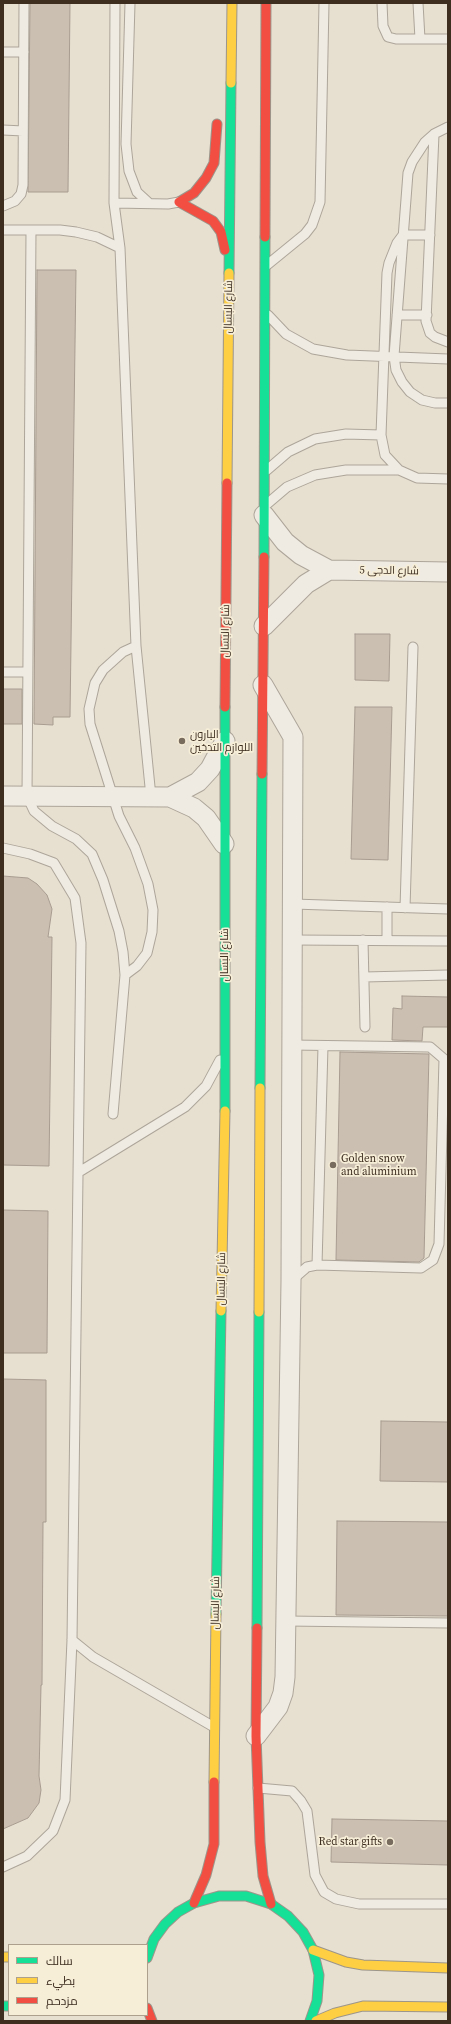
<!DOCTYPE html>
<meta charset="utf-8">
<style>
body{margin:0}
#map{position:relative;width:451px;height:2024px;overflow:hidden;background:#e7e0d1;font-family:"Source Serif 4",Cairo,serif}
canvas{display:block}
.frame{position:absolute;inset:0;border:4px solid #3d2e20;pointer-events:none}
.legend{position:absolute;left:8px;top:1944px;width:140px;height:72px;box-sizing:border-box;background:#f7eed8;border:1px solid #ada18e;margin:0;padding:5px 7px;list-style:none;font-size:12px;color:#3d2e20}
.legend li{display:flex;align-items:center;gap:8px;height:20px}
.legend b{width:20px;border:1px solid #ada18e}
</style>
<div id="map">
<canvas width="451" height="2024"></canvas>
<div class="frame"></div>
<ul class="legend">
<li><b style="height:5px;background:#16e098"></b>سالك</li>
<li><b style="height:5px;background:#ffcf43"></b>بطيء</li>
<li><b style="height:5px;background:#f24e42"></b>مزدحم</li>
</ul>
</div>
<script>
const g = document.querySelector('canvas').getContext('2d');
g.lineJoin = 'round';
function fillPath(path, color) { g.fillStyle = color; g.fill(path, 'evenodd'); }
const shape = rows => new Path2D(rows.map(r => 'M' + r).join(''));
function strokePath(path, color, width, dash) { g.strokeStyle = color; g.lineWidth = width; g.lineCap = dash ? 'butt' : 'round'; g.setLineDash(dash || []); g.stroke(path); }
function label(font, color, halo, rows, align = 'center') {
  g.font = font + ' "Source Serif 4",Cairo,serif'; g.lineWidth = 3.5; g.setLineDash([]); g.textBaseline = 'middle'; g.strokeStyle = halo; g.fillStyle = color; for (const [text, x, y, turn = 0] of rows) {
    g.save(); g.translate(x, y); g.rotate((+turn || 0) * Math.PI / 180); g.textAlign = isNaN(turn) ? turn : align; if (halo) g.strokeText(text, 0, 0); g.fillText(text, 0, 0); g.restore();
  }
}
const building = shape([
 [30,3,70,3,68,192,28,192,30,3],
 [37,270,76,270,70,717,53,717,53,725,34,724,37,270],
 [355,634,390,634,389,681,355,680,355,634],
 [3,689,22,689,22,724,3,724,3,689],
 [355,707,392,707,388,860,351,859,355,707],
 [3,876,28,878,37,884,47,895,52,909,48,937,52,937,49,1166,3,1165,3,876],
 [402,996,448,997,448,1027,423,1027,422,1041,392,1040,393,1008,402,1009,402,996],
 [340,1052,429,1054,424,1258,419,1262,336,1260,340,1052],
 [3,1210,48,1211,47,1353,3,1353,3,1210],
 [3,1379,46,1380,46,1522,43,1522,42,1685,41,1685,39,1776,41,1790,39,1803,28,1818,3,1829,3,1379],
 [381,1421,448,1422,448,1482,380,1481,381,1421],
 [337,1521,448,1522,448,1616,336,1615,337,1521],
 [332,1819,448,1821,448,1865,331,1862,332,1819]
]);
fillPath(building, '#cbbfb2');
strokePath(building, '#a89c90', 1);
const lane = shape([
 [115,3,114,203,120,248,136,646,151,797],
 [130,3,126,144,129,171,137,192,149,203],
 [382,3,383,26,388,37,396,39,448,39],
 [418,3,420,39],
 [3,52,24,52],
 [448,127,434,134,425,142,412,162,408,173,394,356,396,370,402,382,410,392,422,400,435,403,448,403],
 [3,130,23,131],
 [434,134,426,321,430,333,435,337,448,342],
 [114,203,168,204,179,202],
 [3,206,15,201,21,194,23,185,24,3],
 [3,230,60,230,76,232,97,237,120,248],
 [31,230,27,796,34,811,52,826,76,839,92,854,103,880,119,931,123,952,125,975,113,1114],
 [430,235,403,235,397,243,389,263,387,273,381,435,385,455,399,470,417,478,448,479],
 [267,265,305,234,312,225,320,202,324,3],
 [268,315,286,334,313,349,347,355,448,359],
 [397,315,427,315],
 [267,470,288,452,315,439,346,434,381,435],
 [267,504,287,487,315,475,346,470,399,470],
 [3,672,27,672],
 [3,848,30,854,54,863,75,898,81,943,72,1640,65,1800,53,1831,27,1856,3,1867],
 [293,904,448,909],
 [405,908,413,647],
 [292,940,448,941],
 [363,940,365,1027],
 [387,940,387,907],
 [125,975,137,966,147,953,152,932,153,910,148,884,135,848,119,816,90,724,89,709,95,683,103,670,123,652,136,646],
 [364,977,448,975],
 [79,1172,185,1107,206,1086,220,1060],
 [317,1265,323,1046],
 [292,1280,307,1267,317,1265,421,1268,433,1260,439,1244,444,1059,430,1047,292,1045],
 [286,1621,448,1623],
 [72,1640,93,1657,214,1727],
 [258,1788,292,1791,301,1801,307,1811,315,1875,324,1892,336,1899,359,1904,448,1904]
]);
const street = shape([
 [264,515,285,542,301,555,329,570,448,572],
 [264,626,306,584,329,570],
 [3,796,170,797,194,808,206,818,224,844],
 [170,797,198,782,210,769,225,741],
 [256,1736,278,1707,283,1693,285,1677,291,1281,293,737,263,685]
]);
const fast = shape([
 [229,273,231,83],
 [264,557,265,237],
 [260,1088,262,774],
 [225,1111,225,707],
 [216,1614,221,1311],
 [257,1628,259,1312],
 [147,1958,154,1939,165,1924,178,1912,194,1903,219,1896,246,1896,271,1904,288,1916,303,1932,313,1950,319,1975,317,2001,310,2021],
 [3,2006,9,2006]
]);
const slow = shape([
 [231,83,232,3],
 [227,483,229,273],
 [221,1311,225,1111],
 [259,1312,260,1088],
 [214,1782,216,1614],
 [313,1950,346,1962,363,1965,448,1968],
 [3,1957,9,1957],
 [316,2021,335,2013,363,2006,448,2007]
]);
const jam = shape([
 [179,202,194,193,206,178,214,163,217,124],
 [179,202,213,221,221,232,225,250],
 [265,237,266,3],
 [225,707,227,483],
 [262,774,264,557],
 [257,1628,256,1736,260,1842,263,1876,271,1904],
 [194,1903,206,1875,214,1844,214,1782],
 [147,2008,152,2021]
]);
strokePath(lane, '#ada599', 11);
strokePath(street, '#ada599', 21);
strokePath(fast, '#9c958a', 11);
strokePath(slow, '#9c958a', 11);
strokePath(jam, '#9c958a', 11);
strokePath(lane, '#efebe3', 9);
strokePath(street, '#efebe3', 19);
strokePath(fast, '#16e098', 9);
strokePath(slow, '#ffcf43', 9);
strokePath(jam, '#f24e42', 9);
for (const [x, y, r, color] of [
 [182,741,4,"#786c5e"],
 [333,1165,4,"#786c5e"],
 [390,1842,4,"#786c5e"]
]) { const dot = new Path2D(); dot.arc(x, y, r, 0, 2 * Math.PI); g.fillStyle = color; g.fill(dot); strokePath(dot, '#f7eed8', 1.5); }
label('11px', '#3d2e20', '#f7eed8', [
 ["شارع البسال",229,307,-89],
 ["شارع الدجى 5",389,571,1],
 ["شارع البسال",226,631,-89],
 ["شارع البسال",225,955,-90],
 ["شارع البسال",222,1279,-89],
 ["شارع البسال",216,1603,-89]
]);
label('11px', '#3d2e20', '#f7eed8', [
 ["البارون",190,735],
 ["اللوازم التدخين",190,748],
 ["Golden snow",341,1159],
 ["and aluminium",341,1172],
 ["Red star gifts",382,1842,"right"]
], 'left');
</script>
